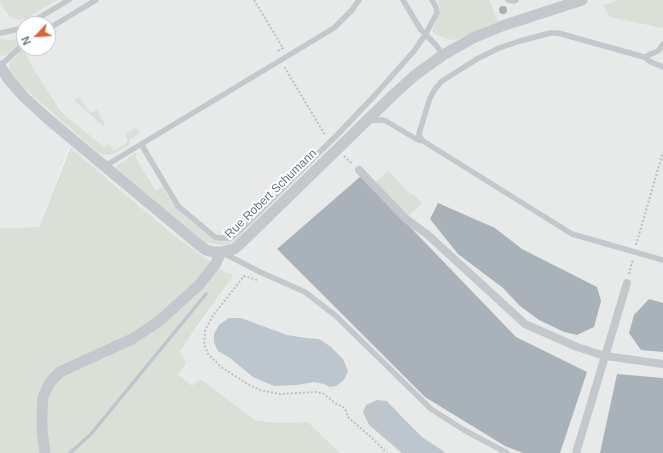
<!DOCTYPE html>
<style>
body{margin:0}
#map{position:relative;width:663px;height:453px;overflow:hidden;background:#fafaf8;font-family:Helvetica,sans-serif}
canvas{display:block}
.north{position:absolute;left:16px;top:16px;width:40px;height:40px;box-sizing:border-box;background:#fff;border:1px solid #c2c7cd;border-radius:50%;rotate:245deg;font-size:11px;font-weight:700;line-height:16px;text-align:center;color:#667482}
.north::after{content:'';display:block;margin:auto;width:14px;height:18px;background:#df6232;clip-path:polygon(50% 0,100% 100%,50% 72%,0 100%)}
</style>
<div id="map">
<canvas width="663" height="453"></canvas>
<div class="north">N</div>
</div>
<script>
const g = document.querySelector('canvas').getContext('2d');
g.lineJoin = 'round';
function fillPath(path, color) { g.fillStyle = color; g.fill(path, 'evenodd'); }
const shape = rows => new Path2D(rows.map(r => 'M' + r).join(''));
function strokePath(path, color, width, dash) { g.strokeStyle = color; g.lineWidth = width; g.lineCap = dash ? 'butt' : 'round'; g.setLineDash(dash || []); g.stroke(path); }
function label(font, color, halo, rows, align = 'center') {
  g.font = font + ' Helvetica,sans-serif'; g.lineWidth = 4; g.setLineDash([]); g.textBaseline = 'middle'; g.strokeStyle = halo; g.fillStyle = color; for (const [text, x, y, turn = 0] of rows) {
    g.save(); g.translate(x, y); g.rotate((+turn || 0) * Math.PI / 180); g.textAlign = isNaN(turn) ? turn : align; if (halo) g.strokeText(text, 0, 0); g.fillText(text, 0, 0); g.restore();
  }
}
fillPath(shape([
 [0,0,663,0,663,453,340,453,308,422,276,423,255,420,201,379,192,387,178,375,180,352,234,275,225,272,175,236,69,148,39,227,0,228],
 [24,24,48,24,48,48,24,48]
]), '#e8e9e9');
fillPath(shape([
 [0,0,57,0,29,17,19,20,10,17,1,4],
 [437,0,489,0,498,21,456,40,447,39,437,35,432,31,438,17,441,8],
 [619,0,663,0,663,27,662,28,610,17,603,5],
 [24,36,24,40,9,54,5,56,0,55,0,39,7,40,19,39],
 [24,48,31,48,25,53,33,68,61,112,104,147,109,143,114,151,128,142,125,134,135,128,137,129,140,133,139,134,130,139,129,145,113,154,106,155,100,154,23,87,10,72,9,67,10,62],
 [79,97,90,113,97,110,105,124,104,126,102,125,74,100],
 [70,148,175,236,225,272,234,275,196,328,180,352,186,363,178,375,192,386,201,379,255,420,276,423,308,422,340,453,0,453,0,228,39,227],
 [135,153,137,156,135,157,156,191,162,187,173,204,215,239,224,241,233,239,246,228,247,228,237,239,229,244,221,245,203,241,117,169,116,167,117,166],
 [388,171,411,195,413,194,422,203,407,217,373,184]
]), '#dadfd7');
fillPath(shape([
 [229,318,241,318,287,335,306,338,319,339,331,347,343,359,348,371,344,380,336,386,330,387,324,384,314,382,297,385,274,386,253,377,230,358,218,351,214,342,214,334,219,325],
 [377,400,387,401,399,414,422,437,443,451,445,453,402,453,369,425,363,412,366,405]
]), '#bdc6cc');
strokePath(shape([
 [70,453,91,434,206,294]
]), '#bdc6cc', 3.5);
fillPath(shape([
 [361,176,516,337,587,372,560,453,523,453,505,446,425,397,277,249],
 [438,203,495,228,522,249,597,287,601,301,594,327,577,335,564,332,539,320,520,306,503,288,458,254,430,219],
 [649,299,663,303,663,352,641,350,629,333,634,315],
 [617,374,663,378,663,453,600,453]
]), '#aab2b9');
strokePath(shape([
 [254,0,283,48,278,51,279,52],
 [285,67,285,68,325,135],
 [344,156,352,164],
 [636,245,663,152],
 [629,274,633,259],
 [257,280,244,276,212,317,205,331,204,344,208,354,221,367,246,383,260,390,280,394,316,392,324,394,335,403,343,407,346,411,348,417,373,439,387,453]
]), '#bec0c3', 2, [2, 2]);
strokePath(shape([
 [403,0,421,30,436,45,443,55],
 [508,0,514,1,516,0],
 [28,24,69,0],
 [48,29,96,0],
 [0,33,19,29,24,26],
 [644,57,658,51,663,44],
 [0,66,24,44],
 [367,121,382,120,386,121,418,140,423,141,572,234,663,260],
 [423,141,419,135,420,130,430,98,435,89,442,81,477,59,499,48,520,41,550,33,558,33,644,57,651,62,663,67],
 [141,144,178,206,215,237,221,238,230,238,233,236,247,224,340,132,375,95,414,51,425,35,437,13,436,7,432,0],
 [105,166,334,28,352,10,359,0],
 [223,253,260,272,305,292,336,316,431,409,464,430,507,453]
]), '#c4c7cb', 5.5);
strokePath(shape([
 [359,170,406,219,428,235,525,324,577,347,605,356,663,364],
 [576,453,627,283]
]), '#c4c7cb', 8);
strokePath(shape([
 [0,66,9,80,25,98,48,119,198,244,206,250,213,252,221,252,234,249,240,244,392,96,414,76,443,55,473,38,502,26,582,0],
 [45,453,42,430,42,414,43,397,50,382,60,372,132,339,158,322,200,284,216,263,221,252]
]), '#c4c7cb', 11);
g.fillStyle = '#a9b4a7';
for (const [x, y] of [
 [503,10]
]) { g.beginPath(); g.arc(x, y, 4, 0, 2 * Math.PI); g.fill(); }
label('12px', '#667482', '#fff', [
 ["Rue Robert Schumann",271,194,-44]
]);
</script>
